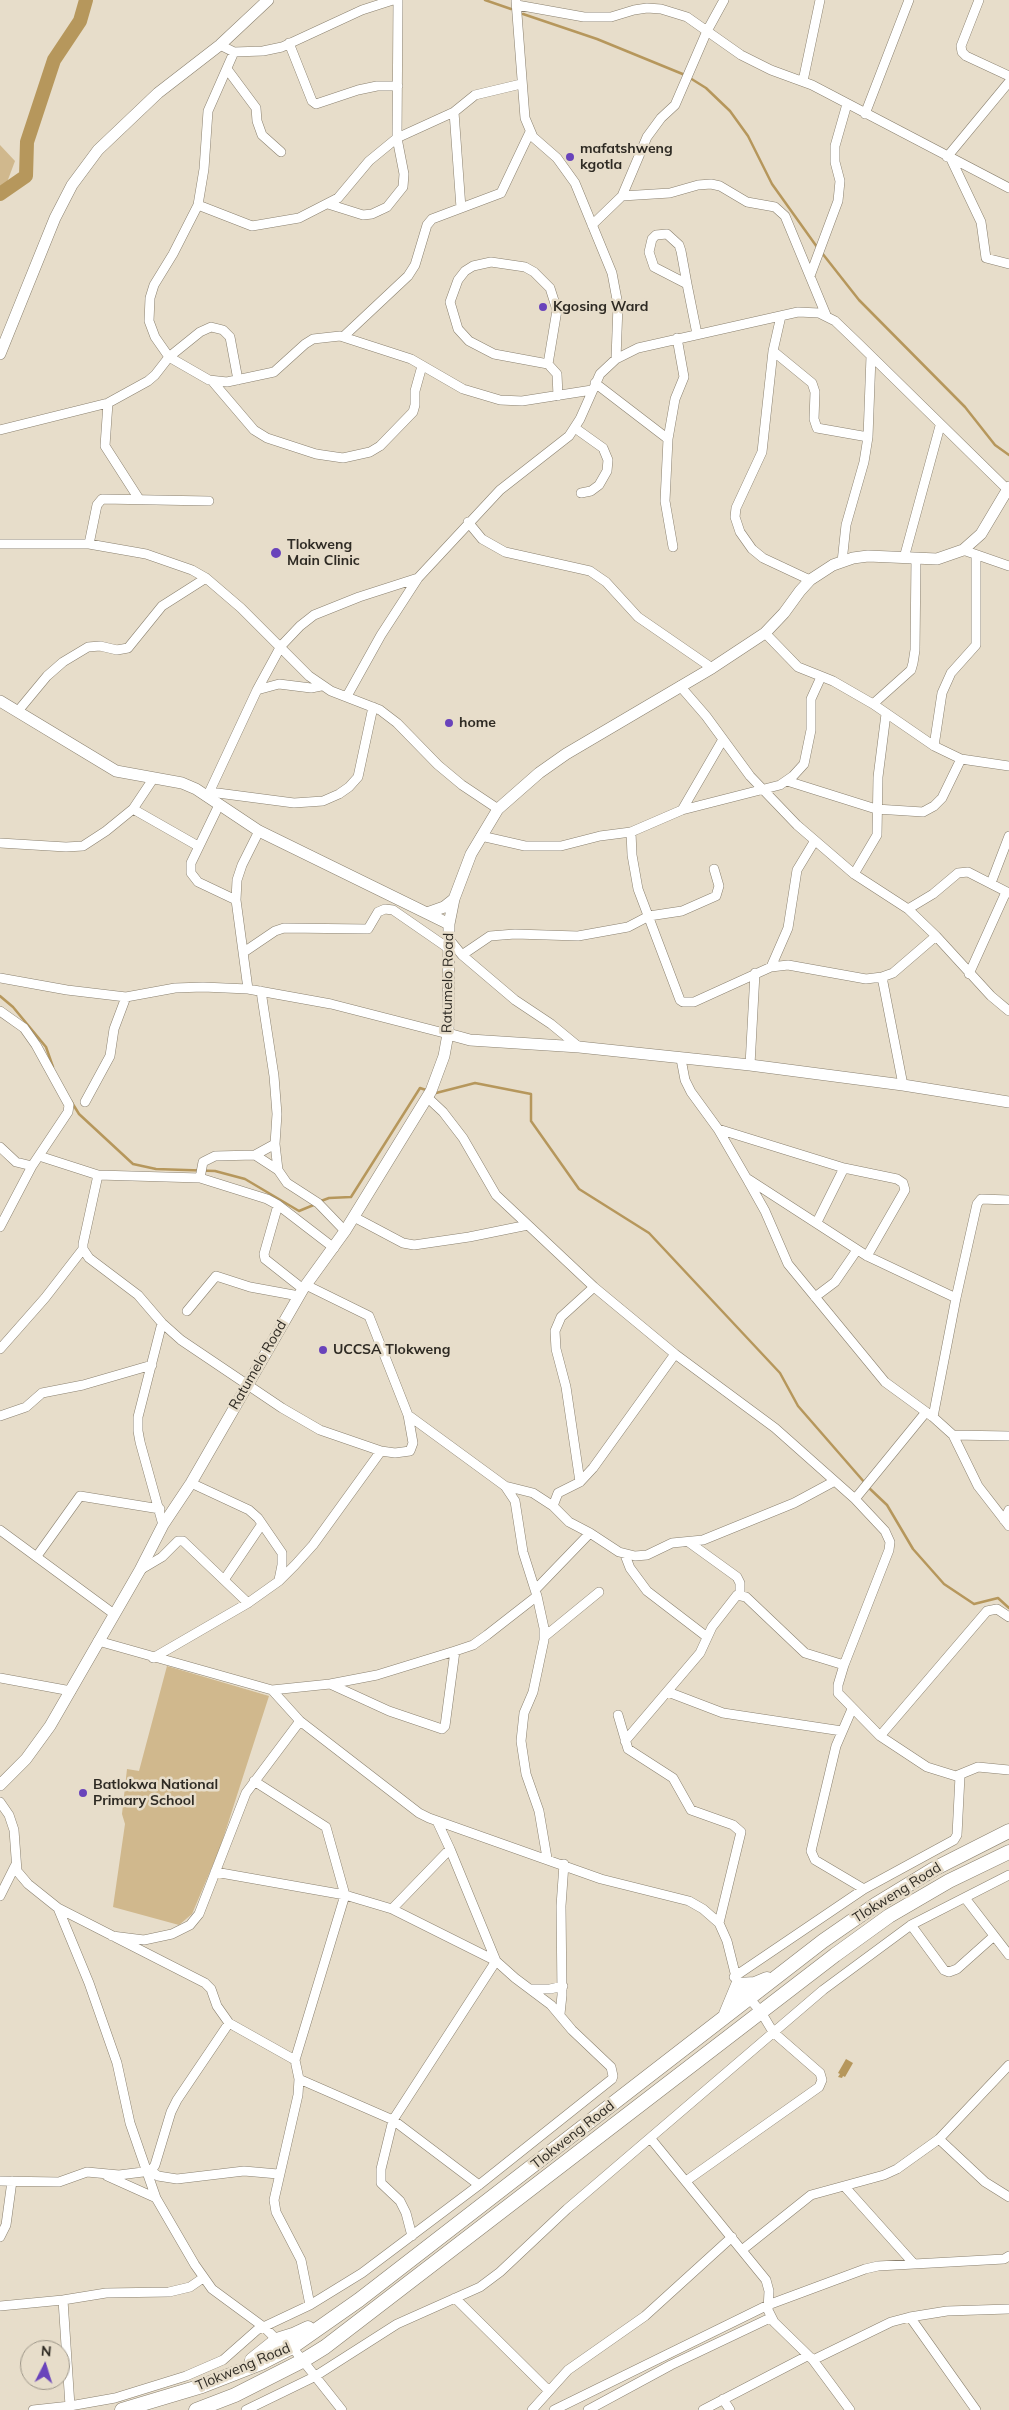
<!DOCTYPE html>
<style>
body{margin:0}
#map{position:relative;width:1009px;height:2410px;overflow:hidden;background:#e7ddca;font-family:Mulish,sans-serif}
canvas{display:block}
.north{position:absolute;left:20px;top:2340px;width:50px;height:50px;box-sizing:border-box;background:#e7ddca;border:1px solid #9d9688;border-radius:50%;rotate:5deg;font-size:14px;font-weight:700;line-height:20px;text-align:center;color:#2f2b24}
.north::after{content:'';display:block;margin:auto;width:18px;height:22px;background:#6943bb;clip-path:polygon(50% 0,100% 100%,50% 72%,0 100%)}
</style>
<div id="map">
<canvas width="1009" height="2410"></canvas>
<div class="north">N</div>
</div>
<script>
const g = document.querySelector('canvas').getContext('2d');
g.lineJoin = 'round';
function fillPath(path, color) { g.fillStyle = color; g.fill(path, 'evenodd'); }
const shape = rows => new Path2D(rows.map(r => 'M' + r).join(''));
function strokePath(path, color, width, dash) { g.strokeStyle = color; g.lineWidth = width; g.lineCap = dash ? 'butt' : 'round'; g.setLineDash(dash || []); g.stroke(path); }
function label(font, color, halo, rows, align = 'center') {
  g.font = font + ' Mulish,sans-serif'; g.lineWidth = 5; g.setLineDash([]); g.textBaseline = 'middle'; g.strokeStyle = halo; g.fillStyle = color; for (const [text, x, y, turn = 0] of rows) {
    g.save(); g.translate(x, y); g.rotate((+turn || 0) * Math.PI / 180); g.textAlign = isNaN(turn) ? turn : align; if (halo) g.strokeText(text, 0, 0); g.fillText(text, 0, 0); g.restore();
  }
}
fillPath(shape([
 [0,145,15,161,0,201],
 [167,1666,269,1696,220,1848,192,1914,179,1925,113,1907,125,1824,122,1814,127,1769,139,1771]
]), '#d0b88d');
fillPath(shape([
 [846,2059,853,2063,845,2077,843,2076,842,2078,838,2077,840,2074,838,2073]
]), '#b6975c');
strokePath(shape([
 [485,0,511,9],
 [523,14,597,39,685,75],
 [690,78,706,88,730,111,748,136,772,184,817,247],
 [822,253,859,300,965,407,995,445,1009,455],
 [0,996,13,1007,46,1047,53,1067],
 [436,1093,475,1083,531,1094,531,1121,579,1189,649,1233,780,1373,798,1406,865,1483],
 [71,1101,79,1114,133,1164,156,1169,215,1171,245,1179,299,1211,316,1204],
 [321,1201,329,1198,351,1197,420,1088,426,1090],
 [868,1487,887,1505,913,1549,944,1584,974,1604,998,1598,1009,1608]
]), '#b6975c', 2.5);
strokePath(shape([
 [0,194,26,176,27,142,54,60,80,21,86,0]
]), '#b6975c', 14);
const minor = shape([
 [979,0,961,46,962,52,966,56,1009,76],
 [516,1,525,118,533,137,557,158,575,183,612,273,618,305,616,359],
 [517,5,584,17,611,17,634,10,647,8,661,9,687,17,741,55,771,70,812,85,1009,188],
 [289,43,312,101,316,104,358,90,377,86,398,86],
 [220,45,234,52,263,51,282,47,362,10,393,0],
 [234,52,208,111,204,169,198,205,173,254,154,285,150,298,149,321,155,337,169,357,209,380,227,382,274,372,305,344,313,339,340,336,411,359,463,389,500,400,522,401,592,390],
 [227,69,256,108,257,121,262,135,281,152],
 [803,81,820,0],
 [454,112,461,208],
 [865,114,909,0],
 [947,157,1009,82],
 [951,159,981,222,986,258,1009,264],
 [622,196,647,137,661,118,675,105,707,31,724,0],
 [328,204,363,215,372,214,387,207,403,187,404,174,397,138,398,0],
 [198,205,252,226,299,218,338,198,369,161,397,138,454,112,475,95,521,84],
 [592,225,622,196,670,193,698,185,711,184,720,186,747,202,775,207,785,216,826,315],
 [810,276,838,201,840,181,835,162,835,146,847,104],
 [687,284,654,267,649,252,652,239,656,235,667,234,679,245,681,251,687,284,697,334],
 [781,316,773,351,762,452,736,508,735,517,740,532,752,549,763,558,810,580],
 [343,337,408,276,415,265,427,225,432,219,501,193,530,132],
 [773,351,812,383,815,392,814,419,817,428,868,437],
 [548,364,557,310,550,288,534,272,525,267,491,262,473,266,465,271,458,280,450,302,458,329,469,341,494,354,548,364,557,374,558,396],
 [213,382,254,430,267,438,316,454,343,458,370,452,380,446,413,412,415,405,415,391,422,366],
 [595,383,668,439],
 [108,403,105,446,139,499],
 [575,428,603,448,608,460,607,471,599,485,591,491,581,493],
 [0,430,108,403,148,381,155,375,169,357,200,332,211,327,223,330,230,337,238,380],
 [468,522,482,539,505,552,590,571,606,582,638,617,712,668],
 [0,544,89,544,146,554,192,570,206,578,241,608,309,676,331,691,380,710,397,723,438,765,462,785,498,809],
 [89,544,97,505,102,499,209,501],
 [673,547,665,501,668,439,675,399,684,377,677,338],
 [963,550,1009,566],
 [904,558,940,426],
 [842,562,846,525,864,462,868,437,871,356],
 [765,633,798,667,833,681,873,704,934,746,961,759,1009,766],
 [680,686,706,716,750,776,797,825,854,874,908,909,936,936,991,996,1009,1011],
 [257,690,279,684,311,688,321,686],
 [347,696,381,635,418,578,500,490,569,436,580,419,600,374,616,359,638,348,798,312,819,313,835,321,859,344,1008,490],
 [873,704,911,670,913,663,915,650,916,558],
 [18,711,47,676,63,662,88,647,100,646,117,650,128,648,162,606,206,578],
 [934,746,942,693,951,673,976,645,976,555],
 [787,781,876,809,923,812,934,806,942,798,961,759],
 [210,792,294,803,323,801,339,794,349,787,358,777,373,707],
 [207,797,257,690,281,646,300,626,314,615,359,597,418,578],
 [219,805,191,863,191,873,198,882,236,900],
 [133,809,198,846],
 [682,810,722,741],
 [631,832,632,855,638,889,680,1000,683,1002,694,1002,771,967,788,965,866,979,882,977,893,973,936,936],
 [481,836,525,846,561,846,600,836,631,832,682,810,780,785,793,776,804,764,811,730,811,699,821,677],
 [0,843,66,847,83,846,106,831,133,809,153,779],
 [854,874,877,835,878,777,886,714],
 [991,883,1009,836],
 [908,909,933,894,958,873,968,872,1009,893],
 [449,939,462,955,490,936,515,934,578,936,628,927,649,916,682,911,716,896,719,886,714,869],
 [244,952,275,931,284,928,368,929,378,912,385,909,393,910,448,948],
 [462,955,515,1000,551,1024,579,1047],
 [771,967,788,928,797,870,814,842],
 [969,974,1006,892],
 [882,977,903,1085],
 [0,978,67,990,126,997,175,988,203,987,248,989,331,1004,448,1034],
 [248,989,236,900,237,880,242,865,259,831],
 [261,991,274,1076,277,1114,275,1144,278,1170,287,1183,318,1203,345,1231],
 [0,1011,24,1028,36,1045,69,1105,68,1112,32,1166,0,1227],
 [681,1059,685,1080,691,1092,718,1129,747,1179,765,1211,788,1264,885,1382,933,1417,953,1435,978,1486,1009,1526],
 [750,1065,755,973],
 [427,1097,443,1112,463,1138,496,1195,528,1225,594,1287,675,1354,775,1428,855,1499,885,1531,890,1542,889,1550,844,1665,838,1685,838,1693,880,1736,927,1767,956,1776,978,1767,1009,1770],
 [85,1102,110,1056,114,1029,126,997],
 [718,1129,844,1168,897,1179,903,1183,905,1190,867,1256],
 [0,1147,16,1162,32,1166],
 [255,1155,275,1144],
 [39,1156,98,1175,200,1178,267,1199,278,1205,334,1248],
 [98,1175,83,1244,83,1249,89,1258,138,1295,162,1323,181,1340,282,1408,320,1430,381,1451],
 [200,1178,203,1162,215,1156,255,1155,278,1170],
 [748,1179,867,1256,956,1298],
 [278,1205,264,1254,265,1259,303,1289],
 [354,1217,403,1243,414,1245,469,1237,528,1225],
 [817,1222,844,1168],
 [306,1285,369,1316,408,1415,505,1486,515,1501,523,1552,537,1596,544,1628,544,1640,533,1692,524,1713,521,1741,526,1774,539,1811,547,1858],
 [815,1297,835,1282,857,1250],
 [187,1311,216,1276,250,1287,299,1296],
 [162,1323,138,1417,138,1431,140,1442,163,1525],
 [0,1349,45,1298,83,1249],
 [0,1416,26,1407,42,1393,83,1385,152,1365],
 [933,1417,956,1298,977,1204,981,1199,1009,1200],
 [953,1435,1009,1436],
 [580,1482,566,1387,556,1349,555,1331,561,1317,594,1287],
 [191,1483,249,1510,258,1518,282,1553,282,1565,279,1580],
 [505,1486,533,1493,553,1506,569,1522,590,1533,619,1552,635,1556,647,1555,672,1543,703,1540,794,1503,833,1482],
 [855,1499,926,1412],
 [553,1506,558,1493,580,1482,593,1468,675,1354],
 [1004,1520,1009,1510],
 [0,1530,114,1614],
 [690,1543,737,1577,740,1583,740,1595],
 [625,1555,630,1568,647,1591,707,1637],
 [37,1556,80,1496,160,1509],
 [140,1570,162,1557,178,1541,183,1541,248,1603],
 [224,1580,262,1524],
 [535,1590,590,1533],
 [544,1637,599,1592],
 [98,1641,272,1690,330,1684,377,1675,455,1651,473,1645,487,1635,537,1596],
 [153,1658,248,1603,279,1581,295,1565,313,1545,381,1451,395,1453,410,1451,413,1443,408,1415],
 [0,1678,71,1691],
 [330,1684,389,1711,442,1729,445,1726,455,1651],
 [668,1692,723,1713,842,1731],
 [852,1709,836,1746,811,1851,815,1860,864,1889],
 [618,1715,628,1749,673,1778,691,1810,733,1825,741,1832,719,1923],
 [300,1721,419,1813,429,1818,601,1879,689,1901,703,1909,719,1923,727,1941,738,1985,761,2012,773,2032,820,2073,822,2080,819,2087,686,2181],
 [880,1736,987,1611,997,1609,1009,1617],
 [625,1741,700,1653,712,1627,737,1595,746,1597,805,1653,844,1665],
 [254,1781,326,1827,345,1895,295,2060,299,2079,298,2095,274,2200,276,2212,301,2260,310,2305],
 [0,1802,9,1815,14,1830,17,1871,28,1884,58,1908,89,1983,117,2063,130,2123,156,2198,195,2265,212,2289,265,2328,277,2340,292,2347,342,2410],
 [0,1896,15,1866],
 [965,1898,1009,1955],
 [58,1908,205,1983,211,1989,217,2006,229,2023,295,2060],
 [392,1909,450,1849],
 [911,1925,944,1970,949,1972,957,1969,994,1936],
 [112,1936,144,1940,172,1934,190,1925,199,1914,246,1793,300,1721,272,1690],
 [734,1977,864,1889,954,1840,957,1835,960,1776],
 [530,1989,550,1989,563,1986],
 [560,2014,562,1995,561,1906,564,1864],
 [299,2079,393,2120,479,2185],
 [651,2139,766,2280,769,2291,768,2310,774,2322,813,2360,891,2322,910,2317,947,2311,1009,2309],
 [939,2139,985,2182,1009,2197],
 [151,2171,158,2176,177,2179,244,2171,278,2174],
 [107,2176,156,2198],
 [0,2181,59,2182,87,2172,119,2175,151,2171,155,2165,171,2112,177,2100,229,2023],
 [845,2187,914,2264],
 [412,2236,406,2213,400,2201,381,2183,381,2169,393,2120,496,1961,450,1849,437,1821],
 [0,2237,6,2225,12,2181],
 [742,2250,811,2195,884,2175,897,2169,939,2139,1009,2065],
 [455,2298,548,2390],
 [63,2300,70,2406],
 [0,2306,63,2300,106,2293,169,2292,190,2287,203,2278],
 [910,2317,976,2410],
 [813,2360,850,2410],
 [723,2399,730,2410],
 [33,2410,70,2406,115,2398,186,2376,223,2360,257,2330,310,2305,362,2273,479,2185,612,2079,613,2076,611,2067,572,2030,551,2005,515,1978,496,1961,392,1909,345,1895,215,1872],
 [246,2410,314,2377,397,2324,480,2287,500,2272,567,2209,823,1990,911,1925,1009,1875],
 [532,2410,568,2370,645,2316,732,2237],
 [554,2410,768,2305,865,2269,878,2266,1004,2259,1009,2256],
 [588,2410,671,2365,770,2318],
 [703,2410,807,2356]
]);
const tertiary = shape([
 [0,354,55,218,72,185,98,150,158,93,220,45,268,0],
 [0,701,116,771,182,783,196,789,259,831,449,924],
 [427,913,444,907,454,899],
 [448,1034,470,1040,579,1047,750,1065,903,1085,1009,1102],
 [0,1785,26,1759,50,1726,140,1570,163,1525,191,1483,303,1289,345,1231,431,1091,444,1056,448,1034,449,924,454,899,471,854,498,809,539,773,566,754,712,668,765,633,784,613,800,591,810,580,833,565,853,558,868,556,937,559,963,550,981,534,1009,487]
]);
const primary = shape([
 [726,2014,738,1985,755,1984,767,1979],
 [252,2360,277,2340,293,2335,308,2328],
 [122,2410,202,2386,261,2363,292,2347,359,2300,823,1941,875,1905,934,1869,1009,1831],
 [196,2410,235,2395,304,2360,325,2347,835,1955,889,1916,949,1881,1009,1852]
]);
strokePath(minor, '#8a806f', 10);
strokePath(tertiary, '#8a806f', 12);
strokePath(primary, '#8a806f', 15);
strokePath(minor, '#fff', 9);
strokePath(tertiary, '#fff', 11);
strokePath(primary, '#fff', 14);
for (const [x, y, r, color] of [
 [570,157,5,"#6943bb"],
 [543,307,5,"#6943bb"],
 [276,553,6,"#6943bb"],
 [449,723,5,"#6943bb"],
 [323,1350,5,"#6943bb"],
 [83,1793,5,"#6943bb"]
]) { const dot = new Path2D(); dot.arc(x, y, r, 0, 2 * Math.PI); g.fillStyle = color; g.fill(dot); strokePath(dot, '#e7ddca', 2); }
label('bold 14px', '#2f2b24', '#e7ddca', [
 ["mafatshweng",580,149],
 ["kgotla",580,165],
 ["Kgosing Ward",553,307],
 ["Tlokweng",287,545],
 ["Main Clinic",287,561],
 ["home",459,723],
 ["UCCSA Tlokweng",333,1350],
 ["Batlokwa National",93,1785],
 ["Primary School",93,1801]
], 'left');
label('14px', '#2f2b24', '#e7ddca', [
 ["Ratumelo Road",448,983,-89],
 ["Ratumelo Road",258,1365,-60],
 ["Tlokweng Road",897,1893,-32],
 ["Tlokweng Road",573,2135,-38],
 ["Tlokweng Road",243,2367,-23]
]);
</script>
